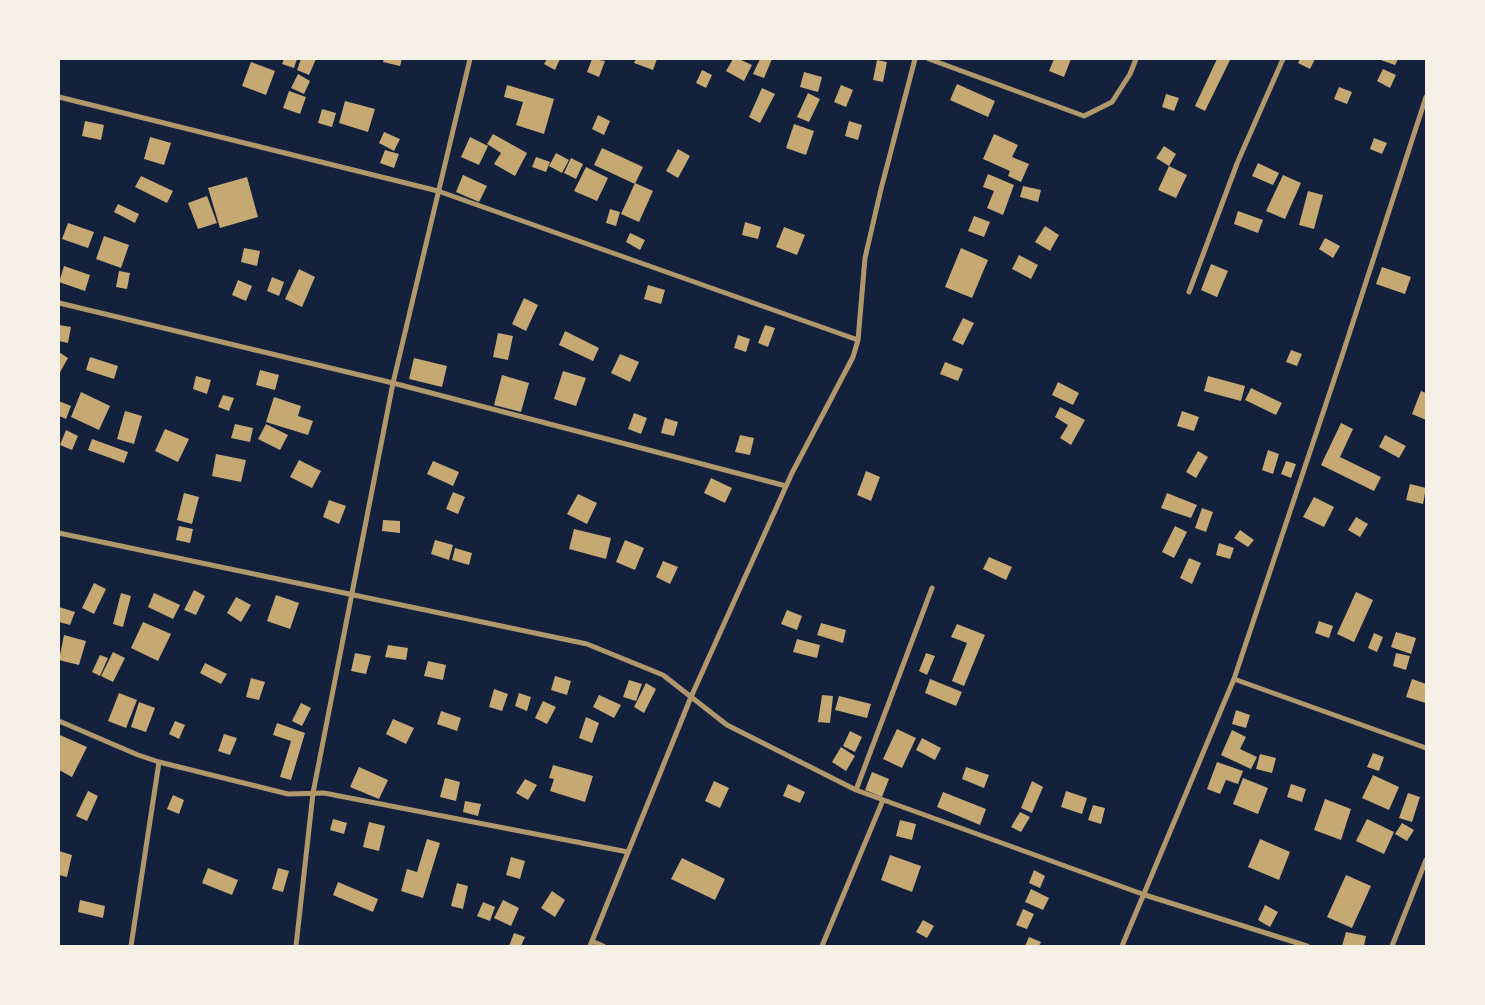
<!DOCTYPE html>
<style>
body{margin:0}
#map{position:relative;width:1485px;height:1005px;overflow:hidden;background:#14213d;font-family:Overpass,sans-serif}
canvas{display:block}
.frame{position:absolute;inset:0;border:60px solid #f6f1e7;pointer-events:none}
</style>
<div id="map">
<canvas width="1485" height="1005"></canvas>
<div class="frame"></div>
</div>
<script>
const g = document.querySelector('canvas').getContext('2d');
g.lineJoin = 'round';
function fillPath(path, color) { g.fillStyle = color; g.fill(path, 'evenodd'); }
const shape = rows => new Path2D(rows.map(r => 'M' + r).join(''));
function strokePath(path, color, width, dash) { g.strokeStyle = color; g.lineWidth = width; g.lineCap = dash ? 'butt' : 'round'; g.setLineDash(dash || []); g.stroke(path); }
fillPath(shape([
 [284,59,297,59,294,68,282,64],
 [301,59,316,59,309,75,297,70],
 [384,59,402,59,400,66,383,62],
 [547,59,560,59,555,70,544,64],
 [592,59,605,61,599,77,587,72],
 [636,59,657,59,653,70,634,63],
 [733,59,739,59,752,65,744,81,726,71],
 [760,59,772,59,764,78,753,74],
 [1054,59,1071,59,1064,77,1049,71],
 [1217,59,1230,60,1205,111,1195,106],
 [1300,59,1315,59,1310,69,1298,63],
 [1378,59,1398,59,1395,65],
 [877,60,887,62,883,82,873,80],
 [251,62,275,71,266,95,242,86],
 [1383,69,1396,75,1390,88,1377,81],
 [702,70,712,75,706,88,696,83],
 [804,72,822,77,818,92,800,87],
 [298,74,310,81,304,94,291,88],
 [957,84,995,101,988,117,950,100],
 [507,85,554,99,544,134,516,125,523,102,504,97],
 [841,85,853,90,846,107,834,102],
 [1339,87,1352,92,1347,104,1334,99],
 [762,88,775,94,760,123,749,117],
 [289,91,306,97,300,114,283,108],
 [808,93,820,99,809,122,797,117],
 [1166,94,1179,98,1174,111,1162,107],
 [345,101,375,109,368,132,339,123],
 [322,109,336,113,332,127,318,123],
 [598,115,610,121,604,135,592,129],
 [85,121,104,125,101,140,82,136],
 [849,121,862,125,858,140,845,136],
 [794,124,814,131,806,155,786,148],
 [384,132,400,139,394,151,379,143],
 [493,134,527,153,515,176,494,164,501,153,487,144],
 [994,134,1018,145,1012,157,1029,164,1021,182,1008,176,1010,171,983,159],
 [150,137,171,143,164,165,144,159],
 [470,137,488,146,479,165,461,157],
 [1374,138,1387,143,1382,154,1370,149],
 [1164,146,1176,154,1169,166,1156,158],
 [602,148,643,167,635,184,594,165],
 [678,149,690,156,678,178,666,171],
 [385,150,399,154,394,168,380,163],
 [556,153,569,160,562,173,549,166],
 [536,157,550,162,546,172,532,167],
 [571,158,583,164,576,179,564,173],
 [1258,163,1279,173,1273,185,1252,176],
 [1169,166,1187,175,1176,198,1158,190],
 [586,167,608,178,597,201,574,191],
 [988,174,1014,185,1003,215,987,208,994,191,983,187],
 [463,175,487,186,479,202,456,192],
 [1283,175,1301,183,1285,219,1266,211],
 [141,176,173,191,167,203,135,187],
 [247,177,258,217,220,228,208,188],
 [635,183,653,191,639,222,621,214],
 [1023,186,1041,190,1038,202,1020,197],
 [1308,191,1323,195,1314,229,1299,225],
 [207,196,217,223,198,229,188,203],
 [118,204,139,214,135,223,114,212],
 [610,209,620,212,616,226,606,223],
 [1238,211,1263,220,1258,233,1234,224],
 [974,216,990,222,984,237,968,231],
 [745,222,761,227,758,239,742,235],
 [68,223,94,232,88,248,62,239],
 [1045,226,1059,235,1050,251,1035,242],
 [784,227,805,235,797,255,776,247],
 [630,233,645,240,640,250,626,242],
 [104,236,129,245,121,268,96,259],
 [1325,238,1340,246,1333,258,1319,249],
 [244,248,260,251,257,266,241,262],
 [961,248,988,260,972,298,945,287],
 [1019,255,1038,265,1031,279,1012,269],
 [1211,264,1228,271,1217,297,1201,290],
 [64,266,90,275,85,291,59,282],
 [1382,267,1411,277,1405,294,1376,284],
 [299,269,315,277,302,307,285,299],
 [119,271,130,273,127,289,116,287],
 [272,277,284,282,279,296,267,291],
 [238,280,252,286,246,301,232,295],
 [648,285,665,290,661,304,644,299],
 [524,298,538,305,526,331,512,324],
 [963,318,974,323,963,345,952,340],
 [59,325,71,327,68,343,59,341],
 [765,325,775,328,768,347,758,343],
 [565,331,599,348,593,361,559,345],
 [498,333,513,336,508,360,493,357],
 [738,335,750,339,746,352,734,348],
 [1291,350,1302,354,1297,366,1286,362],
 [59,352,68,358,59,374],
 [620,354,639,362,630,382,611,373],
 [90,357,118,366,114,379,86,370],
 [414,358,447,366,442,387,409,379],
 [945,362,963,369,958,381,940,374],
 [260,370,279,375,275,390,256,385],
 [563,371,586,378,576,406,554,399],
 [502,375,529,383,521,412,494,405],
 [196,376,211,380,207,394,193,389],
 [1208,376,1245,386,1241,401,1204,391],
 [1058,382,1079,393,1073,405,1052,395],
 [1251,388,1282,403,1276,415,1245,400],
 [1421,391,1426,393,1426,420,1412,414],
 [81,392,110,406,99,430,71,417],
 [223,395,234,398,229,411,218,407],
 [274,397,301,406,298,416,313,421,308,435,266,422],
 [59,401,71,406,66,419,59,416],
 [1060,407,1085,420,1071,445,1060,438,1068,425,1055,417],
 [125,411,142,416,134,444,117,439],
 [1182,411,1199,417,1194,431,1177,426],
 [634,413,647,418,641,434,628,429],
 [665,418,678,422,674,436,661,433],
 [1341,423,1353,429,1340,457,1381,477,1374,491,1321,465],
 [235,424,253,428,250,442,231,438],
 [266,424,288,435,280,450,258,439],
 [165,429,189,439,178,462,155,451],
 [66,430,78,436,72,450,60,445],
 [740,435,754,438,750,455,735,452],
 [1385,435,1406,446,1399,458,1379,447],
 [92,439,128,452,124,463,88,450],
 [1268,450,1279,454,1273,474,1262,470],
 [1198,451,1208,457,1196,478,1186,472],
 [216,454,246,460,241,482,212,476],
 [299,460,321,471,312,488,290,477],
 [433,461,459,472,453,486,427,474],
 [1286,461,1296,464,1291,478,1281,474],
 [866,471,880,477,871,501,857,495],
 [711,478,732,488,725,503,704,493],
 [1410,484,1426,488,1423,504,1406,500],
 [453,492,465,497,458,514,446,509],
 [184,493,199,497,192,524,177,520],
 [1167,493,1197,505,1191,518,1161,508],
 [578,494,597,503,587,524,567,514],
 [1314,497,1334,507,1324,527,1303,517],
 [329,500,346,506,339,524,323,517],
 [1202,508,1213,512,1206,532,1195,528],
 [1356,517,1368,524,1360,537,1348,530],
 [383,520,400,521,400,533,382,531],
 [179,526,193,529,190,543,176,540],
 [1175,526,1187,532,1174,558,1162,552],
 [574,529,611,538,606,559,569,549],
 [1240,530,1254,540,1248,547,1234,538],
 [435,540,453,545,449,560,431,554],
 [625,540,644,548,635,570,616,562],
 [1219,543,1234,548,1230,559,1216,555],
 [455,548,472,553,469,565,452,560],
 [989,557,1012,567,1006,580,983,569],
 [1189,558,1201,563,1192,584,1180,578],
 [663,561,678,567,670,584,656,577],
 [94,583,106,589,94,614,82,608],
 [194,590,205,596,196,615,184,610],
 [1356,592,1373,600,1354,642,1337,634],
 [121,593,131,596,123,627,113,624],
 [154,593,180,605,173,619,148,607],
 [276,595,299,603,290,629,267,621],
 [236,597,251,605,241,622,227,613],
 [59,607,75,612,70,625,59,622],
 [787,610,802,616,797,630,781,624],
 [1319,621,1333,626,1329,638,1315,633],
 [143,622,171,634,158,661,131,648],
 [821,623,846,630,843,643,817,635],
 [957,624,985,635,964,686,952,681,967,643,951,637],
 [1396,632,1416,638,1411,654,1391,647],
 [1374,633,1383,637,1377,652,1368,648],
 [64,635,86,641,79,665,59,660],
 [797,639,820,645,817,658,793,652],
 [388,645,408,648,406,660,385,657],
 [113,652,125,658,113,682,101,676],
 [355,653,371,656,366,674,351,671],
 [926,653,935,656,927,675,919,671],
 [1396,653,1410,656,1406,670,1393,666],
 [100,655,108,658,100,676,92,672],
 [428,661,446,665,443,680,424,676],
 [205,663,227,674,221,684,200,673],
 [555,676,571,681,567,695,551,690],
 [251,678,265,682,259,700,246,697],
 [930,679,962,692,956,706,925,693],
 [1412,679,1426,684,1426,703,1406,697],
 [629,680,642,684,636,701,623,697],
 [646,683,656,689,644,713,634,707],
 [494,689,508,694,502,711,489,707],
 [119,693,137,700,126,728,108,721],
 [519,693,531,697,527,711,515,706],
 [599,695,621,705,614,718,593,707],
 [822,695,833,696,830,723,818,722],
 [839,696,871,704,867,718,835,710],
 [543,701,556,707,547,724,535,718],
 [139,702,155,708,146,732,131,727],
 [301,703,311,708,302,726,292,721],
 [1236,710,1250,715,1246,728,1232,724],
 [441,711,461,718,457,731,437,724],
 [586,717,599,723,592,743,579,738],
 [393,719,414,728,406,744,386,734],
 [175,721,185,725,179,739,169,734],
 [277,723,305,733,291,780,280,777,291,741,273,735],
 [897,729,916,738,902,768,883,759],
 [1232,730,1246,737,1240,749,1257,757,1251,769,1221,755],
 [850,731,862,737,855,752,843,746],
 [224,734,237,738,230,755,218,751],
 [60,735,87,747,72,777,59,770,59,738],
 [922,738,941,748,935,760,916,750],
 [841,747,855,756,846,771,832,762],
 [1373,753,1384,757,1379,771,1367,767],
 [1260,754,1276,758,1272,773,1256,769],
 [1217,762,1243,771,1238,784,1226,780,1220,794,1207,789],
 [553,765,593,776,585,802,550,791,554,779,549,778],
 [359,767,388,780,379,799,350,787],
 [966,767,989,775,984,788,962,779],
 [872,772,889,779,882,797,865,790],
 [1373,775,1399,787,1389,810,1362,798],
 [445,778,460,782,456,801,440,797],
 [1243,778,1268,788,1258,814,1233,804],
 [525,779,537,785,528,800,516,793],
 [714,781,729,788,720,808,705,801],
 [1032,781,1043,787,1032,813,1021,808],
 [788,784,805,792,800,803,783,796],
 [1291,784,1306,789,1302,802,1287,797],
 [88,791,98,796,87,821,76,816],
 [1066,791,1087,798,1082,814,1061,807],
 [943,792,986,809,980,825,937,807],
 [1408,793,1420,797,1412,822,1399,818],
 [173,795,184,800,179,814,167,809],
 [1325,799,1351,809,1341,840,1314,830],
 [465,801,481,804,478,816,463,812],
 [1093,805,1105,808,1101,824,1088,820],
 [1020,812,1030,817,1021,832,1011,827],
 [333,819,347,823,344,834,330,830],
 [1367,819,1394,832,1384,854,1356,841],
 [900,820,916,824,912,840,896,836],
 [369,822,385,826,379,851,363,847],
 [1402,823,1414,830,1407,841,1395,834],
 [427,839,440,843,423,898,401,891,407,869,417,872],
 [1260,839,1290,852,1279,880,1248,867],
 [59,851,72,855,67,877,59,875],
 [890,855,921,866,912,892,881,880],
 [511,857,525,861,520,879,506,875],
 [682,858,725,879,715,900,671,879],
 [208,868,238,880,232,895,202,883],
 [278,868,289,871,283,892,272,889],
 [1034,870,1045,876,1040,888,1029,883],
 [1346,875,1371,886,1352,928,1327,917],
 [338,882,378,899,373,912,333,895],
 [457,883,468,886,463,909,451,906],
 [1031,889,1049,898,1043,910,1025,902],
 [552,891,565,900,555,917,541,908],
 [80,900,105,906,103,918,78,912],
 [503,900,519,908,511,926,494,918],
 [483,902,495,907,490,921,477,916],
 [1265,905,1278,912,1270,927,1258,920],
 [1023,909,1034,914,1027,929,1016,925],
 [923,920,934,926,927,938,916,932],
 [1346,932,1366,936,1364,946,1342,946],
 [514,933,525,937,521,946,509,946],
 [1029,937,1041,942,1039,946,1025,946]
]), '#c6a872');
strokePath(shape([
 [929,59,1084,116,1112,102,1130,74,1136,59],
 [59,97,438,191,858,340],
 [1189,292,1238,161,1283,59],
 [59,303,393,383,786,486],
 [59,533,587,644,663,675,727,725,856,790,1145,895,1307,946],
 [1234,679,1426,748],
 [59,721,138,755,159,762,288,794,324,793,628,852],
 [856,790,932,588],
 [592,941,603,946],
 [131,946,159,762],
 [296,946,313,793,393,383,470,59],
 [590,946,691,697,792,473,853,357,858,340,865,258,881,189,915,59],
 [822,946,883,800],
 [1122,946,1234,679,1342,356,1426,97],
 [1392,946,1426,860]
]), '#b1986c', 5);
</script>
